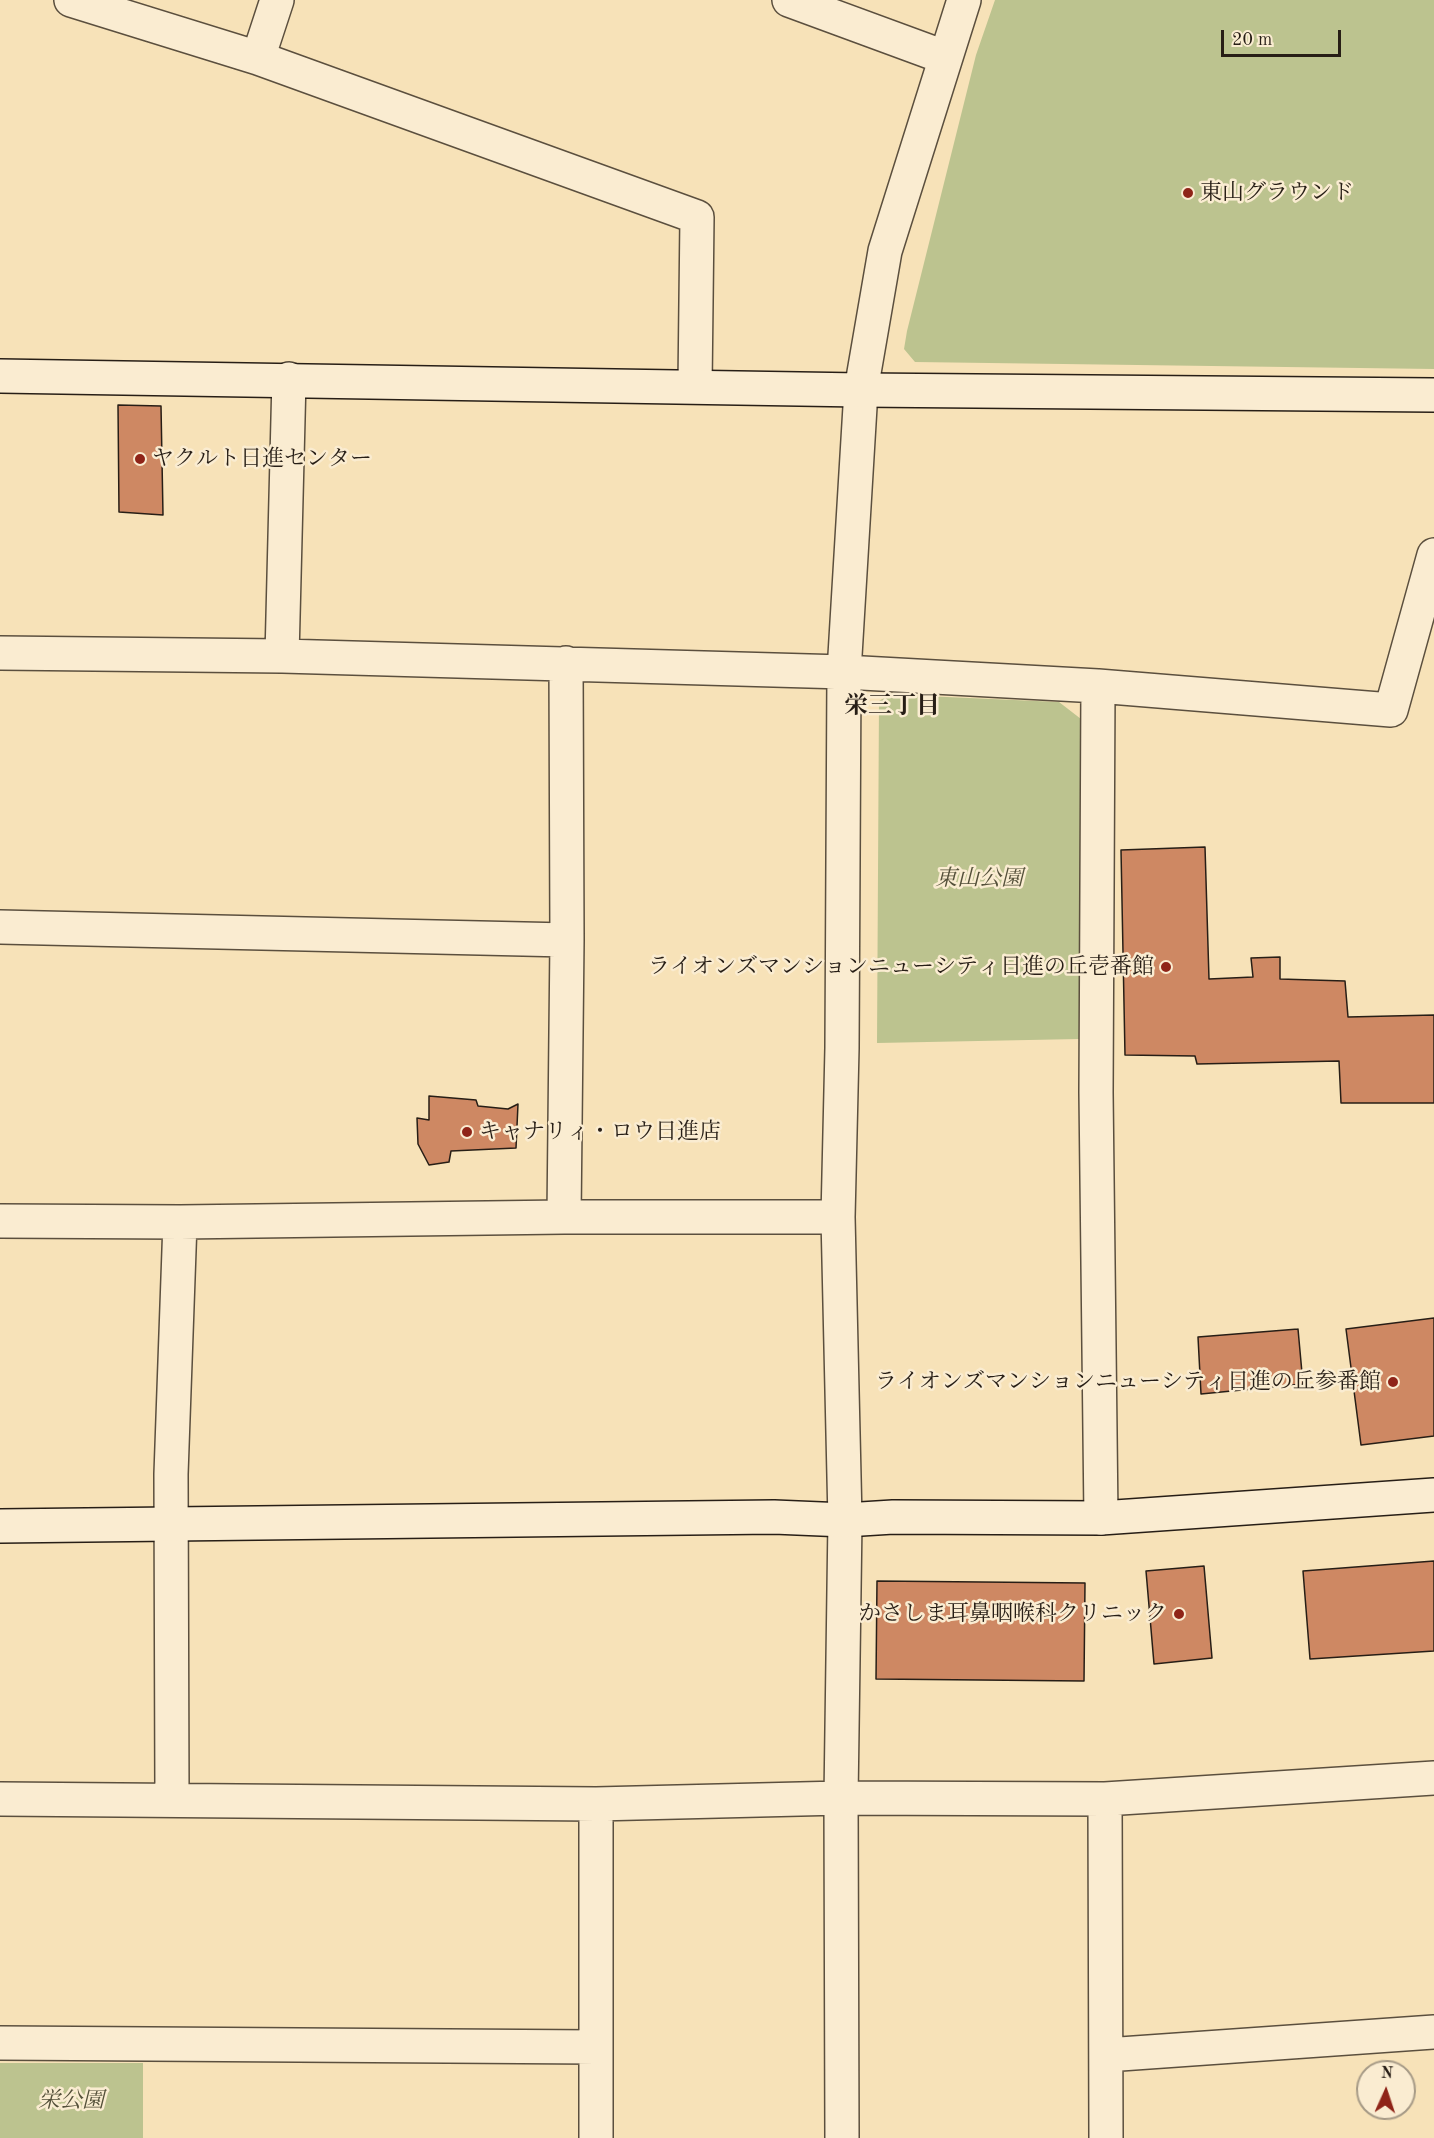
<!DOCTYPE html>
<meta charset="utf-8">
<style>
body{margin:0}
#map{position:relative;width:1434px;height:2138px;overflow:hidden;background:#f7e2b8;font-family:"Old Standard TT",serif}
canvas{display:block}
.north{position:absolute;left:1356px;top:2060px;width:60px;height:60px;box-sizing:border-box;background:#faecd1;border:2px solid #a69a86;border-radius:50%;rotate:3deg;font-size:16px;font-weight:700;line-height:24px;text-align:center;color:#271e16}
.north::after{content:'';display:block;margin:auto;width:21px;height:27px;background:#8f2418;clip-path:polygon(50% 0,100% 100%,50% 72%,0 100%)}
.scale{position:absolute;left:1221px;top:30px;width:120px;height:27px;box-sizing:border-box;border:3px solid #271e16;border-top:0;padding-left:8px;font-size:18px;line-height:21px;white-space:nowrap;color:#271e16;-webkit-text-stroke:4px #faecd1;paint-order:stroke}
</style>
<div id="map">
<canvas width="1434" height="2138"></canvas>
<div class="north">N</div>
<div class="scale">20 m</div>
</div>
<script>
const g = document.querySelector('canvas').getContext('2d');
g.lineJoin = 'round';
function fillPath(path, color) { g.fillStyle = color; g.fill(path, 'evenodd'); }
const shape = rows => new Path2D(rows.map(r => 'M' + r).join(''));
function strokePath(path, color, width, dash) { g.strokeStyle = color; g.lineWidth = width; g.lineCap = dash ? 'butt' : 'round'; g.setLineDash(dash || []); g.stroke(path); }
function label(font, color, halo, rows, align = 'center') {
  g.font = font + ' "Old Standard TT","Noto Serif JP",serif'; g.lineWidth = 5; g.setLineDash([]); g.textBaseline = 'middle'; g.strokeStyle = halo; g.fillStyle = color; for (const [text, x, y, turn = 0] of rows) {
    g.save(); g.translate(x, y); g.rotate((+turn || 0) * Math.PI / 180); g.textAlign = isNaN(turn) ? turn : align; if (halo) g.strokeText(text, 0, 0); g.fillText(text, 0, 0); g.restore();
  }
}
fillPath(shape([
 [995,0,1434,0,1434,369,915,362,904,349,907,331,976,55],
 [894,692,924,696,1059,702,1081,719,1079,1039,877,1043,879,701],
 [0,2063,143,2063,143,2138,0,2138]
]), '#bcc38f');
const building = shape([
 [118,405,161,406,163,515,119,512,118,405],
 [1205,847,1209,979,1253,977,1251,958,1280,957,1280,979,1345,981,1348,1017,1434,1015,1434,1103,1341,1103,1339,1061,1197,1064,1195,1056,1125,1055,1121,850,1205,847],
 [429,1096,476,1100,478,1106,508,1109,518,1104,516,1148,451,1151,449,1162,429,1165,418,1144,417,1118,429,1120,429,1096],
 [1434,1318,1434,1436,1361,1445,1346,1329,1434,1318],
 [1298,1329,1303,1384,1201,1394,1198,1337,1298,1329],
 [1434,1561,1434,1651,1310,1659,1303,1571,1434,1561],
 [1204,1566,1212,1658,1154,1664,1146,1571,1204,1566],
 [877,1581,1085,1583,1084,1681,876,1679,877,1581]
]);
fillPath(building, '#ce8863');
strokePath(building, '#271e16', 1.5);
const street = shape([
 [71,0,258,58,697,217,695,386],
 [789,0,944,57],
 [258,58,277,0],
 [0,653,282,656,844,672,1098,686,1391,710,1434,555],
 [282,656,289,379],
 [1098,686,1096,1092,1101,1518],
 [0,927,567,940],
 [564,1217,567,940,566,663],
 [0,1221,180,1222,564,1217,838,1217],
 [0,1799,596,1804,841,1798,1105,1799,1434,1778],
 [172,1799,171,1474,180,1222],
 [1105,1799,1106,2138],
 [596,1804,596,2138],
 [0,2043,596,2047],
 [1106,2055,1434,2032],
 [842,2138,841,1798,845,1520,838,1217,842,1048,844,672,861,390,885,251,964,0]
]);
const secondary = shape([
 [0,376,861,390,1434,395],
 [0,1526,774,1517,845,1520,893,1517,1101,1518,1434,1495]
]);
strokePath(street, '#5b4f3e', 36);
strokePath(secondary, '#271e16', 36);
strokePath(street, '#faecd1', 33);
strokePath(secondary, '#faecd1', 33);
for (const [x, y, r, color] of [
 [1188,193,6,"#8f2418"],
 [140,459,6,"#8f2418"],
 [1166,967,6,"#8f2418"],
 [467,1132,6,"#8f2418"],
 [1393,1382,6,"#8f2418"],
 [1179,1614,6,"#8f2418"]
]) { const dot = new Path2D(); dot.arc(x, y, r, 0, 2 * Math.PI); g.fillStyle = color; g.fill(dot); strokePath(dot, '#faecd1', 2); }
label('22px', '#271e16', '#faecd1', [
 ["東山グラウンド",1200,193],
 ["ヤクルト日進センター",152,459],
 ["ライオンズマンションニューシティ日進の丘壱番館",1154,967,"right"],
 ["キャナリィ・ロウ日進店",479,1132],
 ["ライオンズマンションニューシティ日進の丘参番館",1381,1382,"right"],
 ["かさしま耳鼻咽喉科クリニック",1167,1614,"right"]
], 'left');
label('italic 22px', '#54503a', '#faecd1', [
 ["東山公園",979,879],
 ["栄公園",71,2101]
]);
label('bold 24px', '#271e16', '#faecd1', [
 ["栄三丁目",892,707]
]);
</script>
